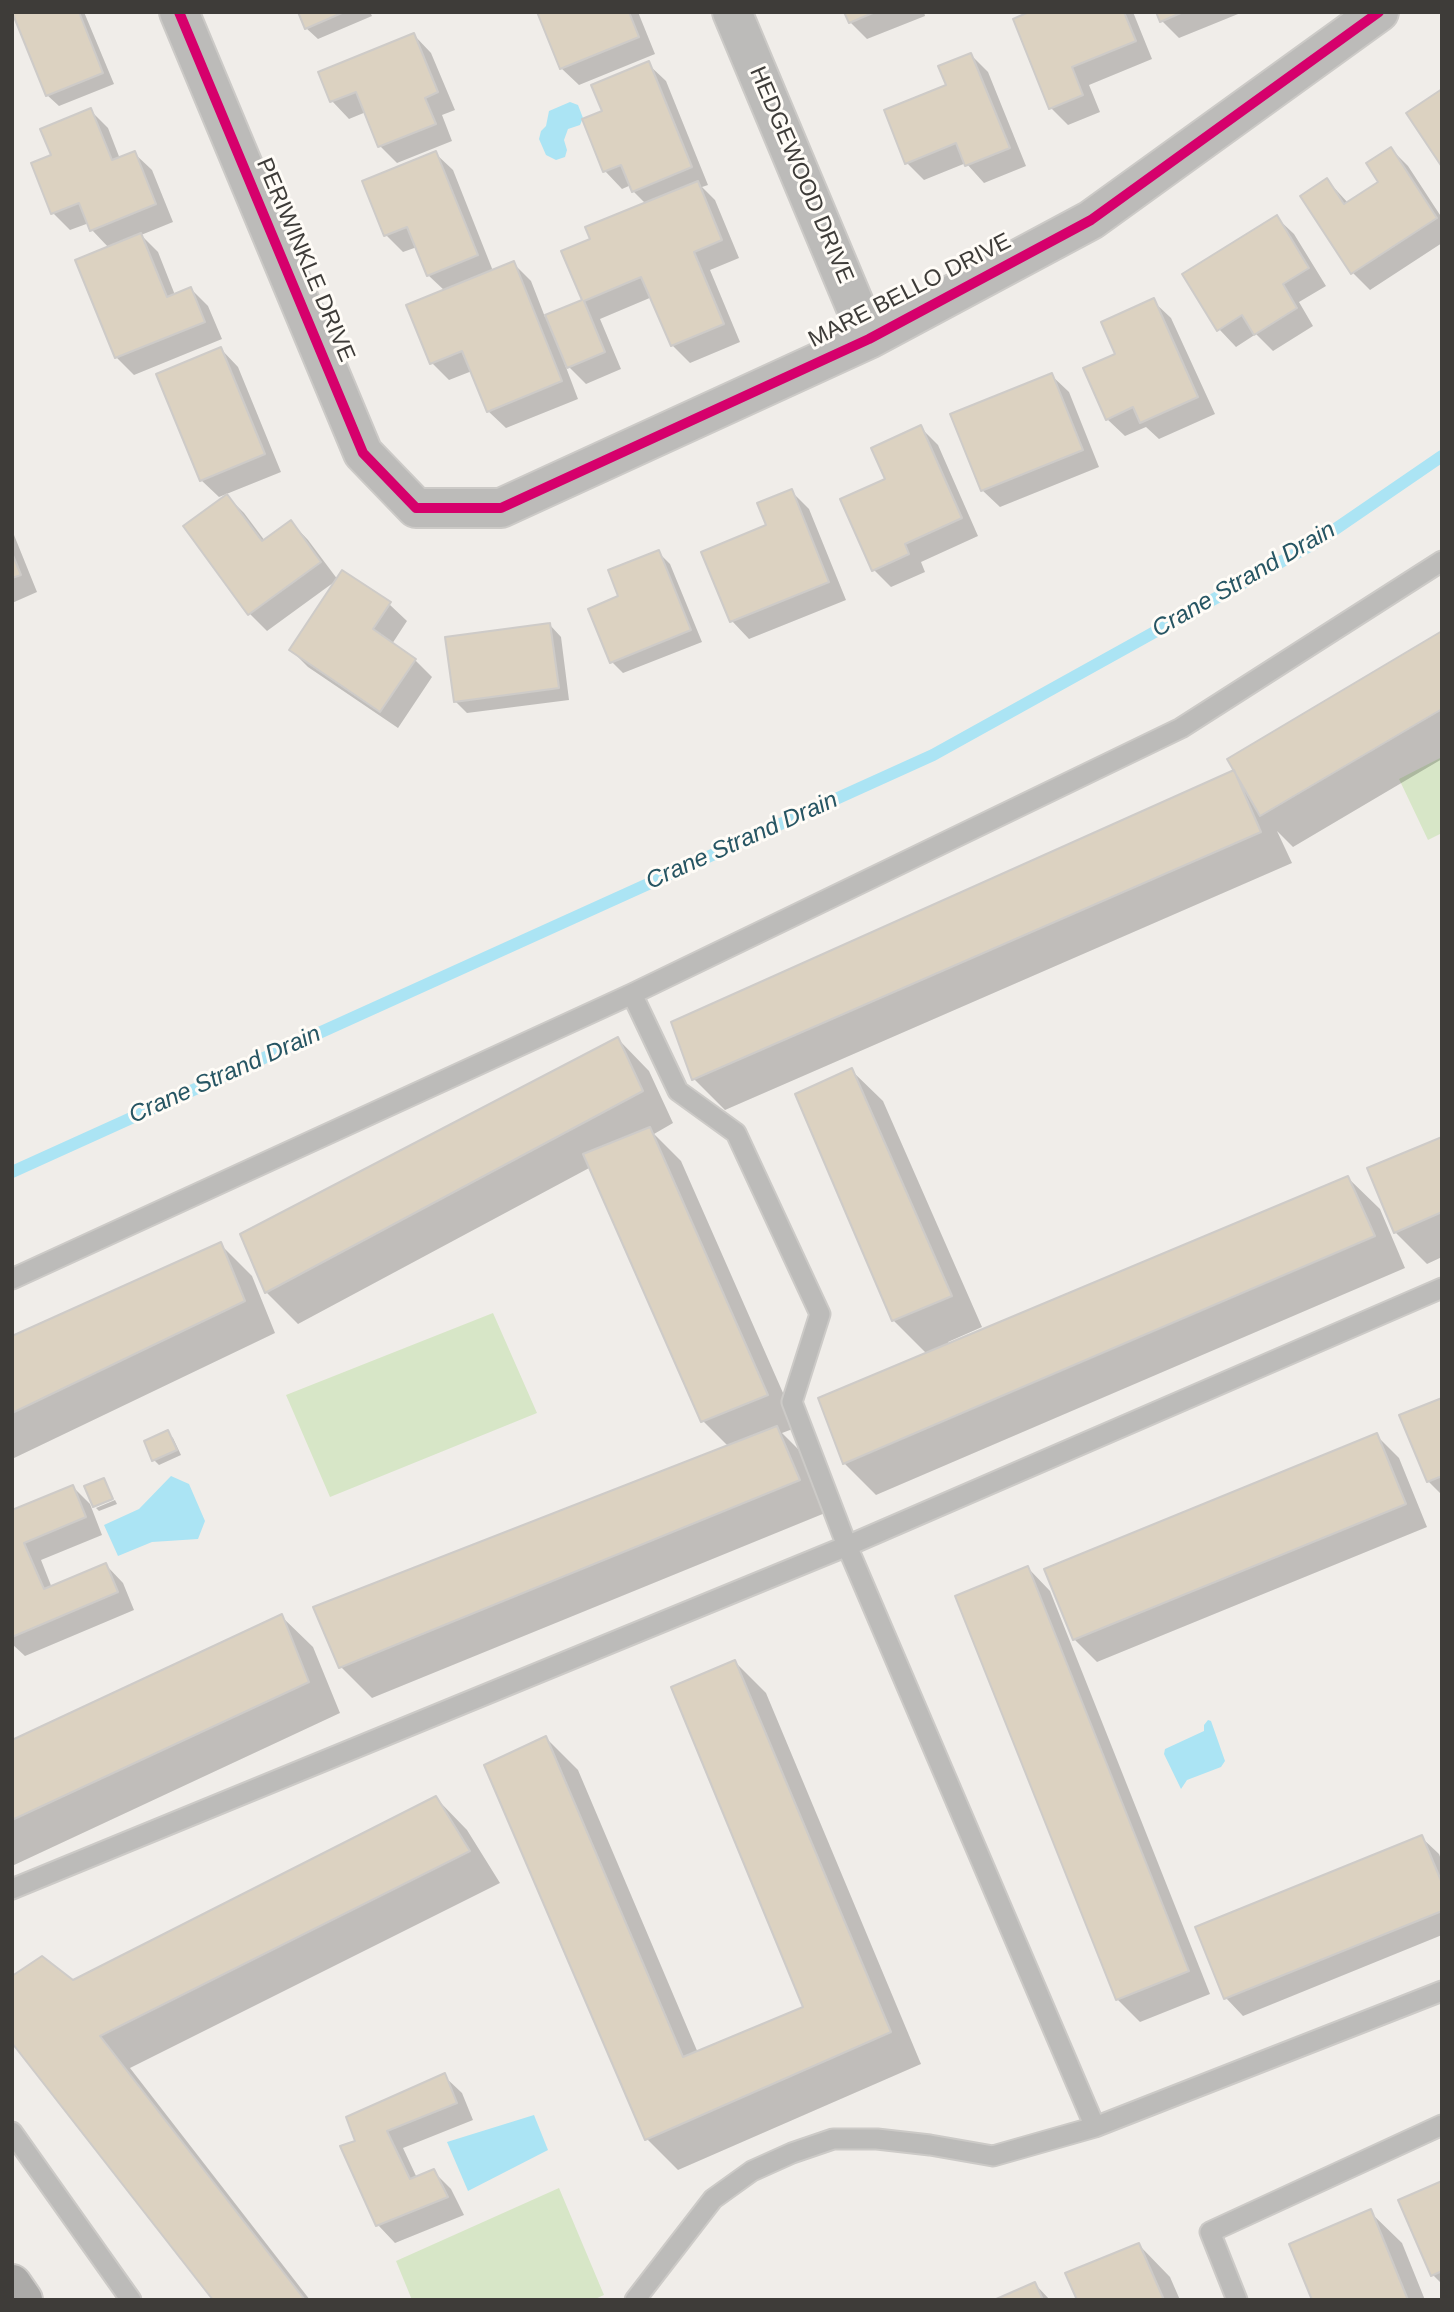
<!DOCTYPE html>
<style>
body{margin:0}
#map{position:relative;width:1454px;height:2312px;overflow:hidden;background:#f0ede9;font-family:Arial,sans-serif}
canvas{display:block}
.frame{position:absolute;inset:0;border:14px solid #3e3c39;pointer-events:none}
</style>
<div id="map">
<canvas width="1454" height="2312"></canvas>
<div class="frame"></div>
</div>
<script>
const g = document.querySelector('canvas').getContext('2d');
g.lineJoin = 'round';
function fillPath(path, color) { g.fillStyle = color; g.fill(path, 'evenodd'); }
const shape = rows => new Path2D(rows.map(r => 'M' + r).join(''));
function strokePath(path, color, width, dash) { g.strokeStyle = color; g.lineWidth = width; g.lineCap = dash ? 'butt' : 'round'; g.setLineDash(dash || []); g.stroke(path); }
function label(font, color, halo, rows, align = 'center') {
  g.font = font + ' Arial,sans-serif'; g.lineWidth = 6; g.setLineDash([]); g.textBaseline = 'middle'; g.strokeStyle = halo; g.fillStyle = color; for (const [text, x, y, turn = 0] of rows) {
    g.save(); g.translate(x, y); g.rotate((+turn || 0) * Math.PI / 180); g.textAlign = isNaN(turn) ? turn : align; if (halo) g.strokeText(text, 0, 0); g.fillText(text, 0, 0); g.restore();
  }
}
fillPath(shape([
 [1442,757,1442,833,1428,840,1399,779],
 [493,1313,537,1413,330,1497,286,1395],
 [559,2188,604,2295,593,2300,412,2300,396,2261]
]), '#d7e6c7');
fillPath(shape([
 [570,102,578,105,583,118,580,125,568,129,564,140,567,150,565,157,556,160,546,155,539,139,541,131,546,126,549,111],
 [171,1476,189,1484,205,1521,198,1539,152,1542,118,1556,104,1525,139,1509],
 [1208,1720,1211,1721,1225,1761,1221,1767,1187,1780,1181,1789,1164,1754,1165,1749,1204,1731,1204,1725],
 [534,2115,548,2150,468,2191,447,2142]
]), '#abe4f4');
fillPath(shape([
 [14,12,84,12,114,84,59,106,47,95],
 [300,12,370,12,372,16,318,39,306,28],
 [539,12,638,12,655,54,579,85,561,68],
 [846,12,924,12,925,16,867,39,850,22],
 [1034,12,1133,12,1152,59,1089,85,1100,112,1068,125,1051,108],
 [1158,12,1243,12,1179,38,1162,21],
 [414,35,431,53,455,110,442,115,452,141,397,163,380,146,366,112,349,119,332,101],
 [971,55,988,72,1026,166,984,183,966,163,924,180,907,163,948,86],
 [648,64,666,81,708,185,702,187,715,200,739,258,710,270,740,342,690,363,672,345,652,297,600,319,621,369,586,384,564,362,578,399,506,428,488,411,472,371,449,380,432,363,445,291,428,275,417,247,403,252,386,235,435,153,453,170,493,271,513,263,531,281,545,317,584,301,564,252,593,240,646,204,633,191,631,185,622,189,605,171,584,120,604,112],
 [90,110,108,128,120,159,134,153,152,170,173,222,141,235,158,252,175,295,191,289,208,306,222,339,134,375,116,357,109,248,92,230,89,223,70,230,53,213,53,156],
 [1391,149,1408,166,1442,218,1442,243,1370,290,1353,273,1327,180,1349,204,1381,183],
 [1276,217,1294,234,1326,286,1299,302,1313,326,1273,351,1256,334,1236,347,1219,329],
 [1153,301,1171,318,1215,414,1159,439,1146,427,1125,436,1107,419,1118,354],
 [221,349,238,367,281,472,219,497,201,480],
 [1051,375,1069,392,1099,467,1000,507,982,490],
 [920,427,938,445,978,536,921,562,925,572,891,587,874,570,887,480],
 [791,491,809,509,846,600,749,639,732,621,704,552,769,526],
 [227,496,244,513,265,541,291,522,308,540,338,580,389,604,407,621,392,644,415,660,432,677,398,728,308,667,291,650,337,580,267,631,250,614,186,527],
 [12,530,37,592,12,603],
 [658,552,670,564,702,642,623,673,612,662,621,597],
 [550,625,561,637,569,700,467,713,455,701],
 [1442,633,1442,759,1293,847,1277,831,1292,863,725,1110,694,1079,1236,771],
 [618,1039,649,1071,673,1123,654,1134,681,1161,798,1427,782,1433,808,1459,830,1511,372,1698,341,1667,728,1446,703,1421,591,1167,298,1324,266,1292,242,1235],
 [851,1070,883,1101,982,1327,948,1342,949,1345,1348,1178,1380,1209,1405,1268,876,1495,844,1463,927,1354,893,1320],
 [1442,1138,1442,1257,1427,1264,1395,1232,1370,1169],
 [220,1244,252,1276,275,1333,12,1459,12,1338],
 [1442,1400,1442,1495,1428,1481],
 [167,1432,173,1438,181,1455,159,1465,154,1460],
 [1376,1435,1399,1458,1427,1527,1097,1662,1074,1639],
 [73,1487,90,1504,102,1535,41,1560,52,1588,106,1565,123,1583,134,1610,25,1656,12,1644,12,1512],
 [115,1500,117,1504,99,1511,96,1508],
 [1028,1568,1050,1591,1210,1994,1140,2022,1117,1999],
 [281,1616,313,1647,340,1713,12,1866,12,1742],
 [735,1662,766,1693,921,2064,678,2170,647,2139,546,1738,578,1770,698,2053,806,2008],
 [436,1798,467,1830,500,1883,130,2068,310,2300,215,2300,72,1982],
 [1421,1837,1439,1854,1442,1862,1442,1935,1243,2016,1226,1998,1197,1928],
 [444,2076,462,2093,473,2120,403,2148,417,2178,433,2171,451,2189,464,2215,395,2243,378,2225,357,2142],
 [1442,2183,1442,2284,1433,2275],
 [1370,2212,1402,2243,1425,2300,1314,2300],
 [1139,2245,1170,2277,1180,2300,1079,2300],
 [1035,2284,1050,2300,999,2300]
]), '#0003');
strokePath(shape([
 [12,1172,933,755,1315,543,1442,456]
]), '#abe4f4', 12);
const building = shape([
 [12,12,79,12,103,73,46,96,12,12],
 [298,12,344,12,305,29,298,12],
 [537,12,629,12,639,37,560,69,537,12],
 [844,12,875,12,849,23,844,12],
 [1029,12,1124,12,1136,41,1072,67,1083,95,1049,109,1013,19,1029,12],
 [1156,12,1183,12,1160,22,1156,12],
 [414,33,438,92,425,98,436,124,378,147,356,92,330,102,318,72,414,33],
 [971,53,1010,148,965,166,956,143,905,164,884,110,946,85,938,66,971,53],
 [649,61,692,167,632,192,621,165,603,172,582,119,602,111,591,85,649,61],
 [1442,89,1442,167,1406,113,1442,89],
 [91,108,112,160,135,151,156,204,90,231,79,203,51,214,31,163,51,155,40,129,91,108],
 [1391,147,1437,218,1351,274,1300,196,1327,178,1344,204,1378,182,1366,163,1391,147],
 [436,151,478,255,427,276,407,227,384,236,362,181,436,151],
 [698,181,722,240,694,252,724,324,671,346,641,277,584,301,605,352,567,368,545,315,582,300,561,251,590,239,585,227,698,181],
 [1277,215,1309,268,1283,284,1297,308,1254,335,1242,315,1217,331,1182,274,1277,215],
 [141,233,167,297,191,287,205,322,115,358,75,260,141,233],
 [514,261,562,381,487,412,462,351,430,364,406,305,514,261],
 [1154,298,1198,397,1140,423,1133,407,1106,420,1083,368,1115,354,1101,322,1154,298],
 [221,347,265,454,200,481,156,374,221,347],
 [1052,373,1083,450,981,491,950,414,1052,373],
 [921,425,962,518,905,544,909,554,872,571,840,499,885,479,871,448,921,425],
 [792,489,829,582,730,622,701,552,766,525,757,503,792,489],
 [227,494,262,541,291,520,321,562,248,615,183,526,227,494],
 [659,550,691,630,610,663,588,609,618,596,608,570,659,550],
 [12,553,21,575,12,578,12,553],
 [342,570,391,602,373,629,416,659,380,712,289,650,342,570],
 [550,623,559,688,454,702,445,637,550,623],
 [1442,631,1442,709,1260,816,1227,759,1442,631],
 [1234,770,1261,832,692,1080,671,1022,1234,770],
 [618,1037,643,1091,265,1293,240,1234,618,1037],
 [852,1068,952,1296,892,1321,795,1094,852,1068],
 [650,1127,768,1395,701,1422,583,1154,650,1127],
 [1442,1137,1442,1212,1394,1233,1367,1168,1442,1137],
 [1348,1176,1375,1236,843,1464,818,1398,1348,1176],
 [221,1242,245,1301,12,1413,12,1336,221,1242],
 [1442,1398,1442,1476,1427,1482,1399,1415,1442,1398],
 [777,1426,800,1480,339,1668,313,1607,777,1426],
 [168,1430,177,1450,152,1461,144,1441,168,1430],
 [1377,1433,1406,1504,1073,1640,1044,1569,1377,1433],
 [104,1478,113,1499,93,1507,84,1486,104,1478],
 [73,1485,86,1517,24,1543,44,1589,106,1563,118,1592,12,1637,12,1510,73,1485],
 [1028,1566,1189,1971,1116,2000,955,1596,1028,1566],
 [282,1614,309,1682,12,1820,12,1740,282,1614],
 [735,1660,891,2032,645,2140,484,1765,546,1736,683,2057,803,2007,671,1687,735,1660],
 [436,1796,470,1851,100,2036,305,2300,213,2300,12,2043,12,1976,42,1956,73,1980,436,1796],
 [1422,1835,1442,1883,1442,1911,1224,1999,1195,1927,1422,1835],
 [445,2073,457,2103,387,2131,410,2179,434,2169,448,2197,376,2226,340,2146,355,2141,346,2117,445,2073],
 [1442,2181,1442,2271,1431,2276,1398,2200,1442,2181],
 [1371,2209,1408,2300,1312,2300,1289,2244,1371,2209],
 [1139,2243,1164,2300,1077,2300,1065,2273,1139,2243],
 [1035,2282,1043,2300,994,2300,1035,2282]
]);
fillPath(building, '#dcd2c1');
strokePath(building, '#cecbc8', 2);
const lane = shape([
 [632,994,678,1091,736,1133,820,1314,792,1402,847,1546,1095,2127],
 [12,1279,632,994,1181,728,1442,561],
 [12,1889,847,1546,1442,1288],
 [12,2132,131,2300],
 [635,2300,713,2199,752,2171,792,2153,833,2139,877,2139,930,2145,993,2156,1095,2127,1442,1991],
 [1237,2300,1210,2232,1442,2125]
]);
const street = shape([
 [179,12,363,453,416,508,501,508,869,339,1091,220,1379,12],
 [732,12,869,339]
]);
const primary = shape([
 [12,2284,23,2300]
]);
strokePath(lane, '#cccac7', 23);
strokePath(street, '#cccac7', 42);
strokePath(primary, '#cccac7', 42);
strokePath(lane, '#bcbbb9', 19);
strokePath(street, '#bcbbb9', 38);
strokePath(primary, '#abaaa8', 38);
strokePath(shape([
 [179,12,363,453,416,508,501,508,869,339,1091,220,1379,12]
]), '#d6006c', 10);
label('23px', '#3e3c39', '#fffcf7', [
 ["HEDGEWOOD DRIVE",801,175,67],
 ["PERIWINKLE DRIVE",305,260,67],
 ["MARE BELLO DRIVE",910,291,-27]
]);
label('italic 24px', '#265563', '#fffcf7', [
 ["Crane Strand Drain",1244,580,-30],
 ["Crane Strand Drain",742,841,-24],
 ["Crane Strand Drain",225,1075,-24]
]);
</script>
